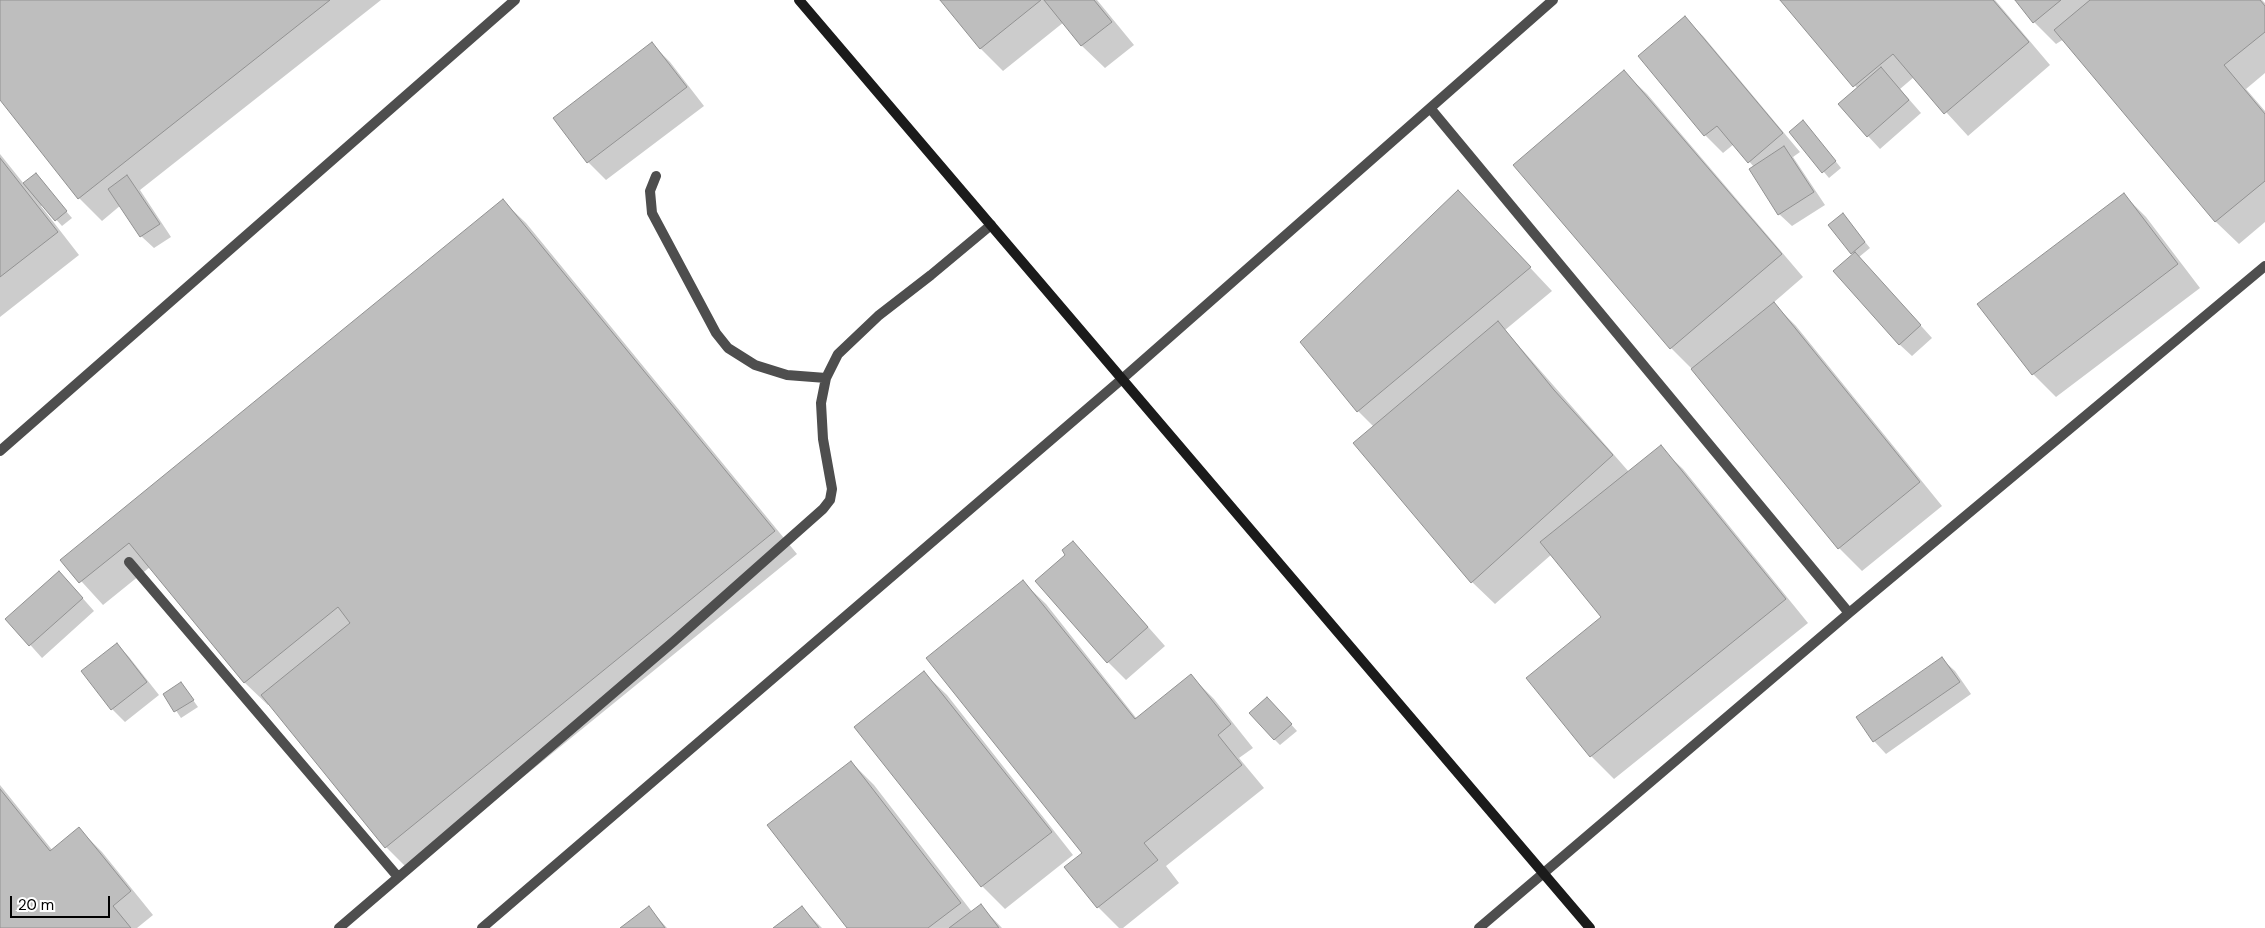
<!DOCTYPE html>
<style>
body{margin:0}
#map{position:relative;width:2265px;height:928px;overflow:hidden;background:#fff;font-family:"DM Sans",sans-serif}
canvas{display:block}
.scale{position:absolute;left:10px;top:896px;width:100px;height:22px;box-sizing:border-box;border:2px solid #000;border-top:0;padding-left:6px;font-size:15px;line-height:18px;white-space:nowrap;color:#000;-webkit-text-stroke:4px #fff;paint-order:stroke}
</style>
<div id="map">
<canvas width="2265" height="928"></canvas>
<div class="scale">20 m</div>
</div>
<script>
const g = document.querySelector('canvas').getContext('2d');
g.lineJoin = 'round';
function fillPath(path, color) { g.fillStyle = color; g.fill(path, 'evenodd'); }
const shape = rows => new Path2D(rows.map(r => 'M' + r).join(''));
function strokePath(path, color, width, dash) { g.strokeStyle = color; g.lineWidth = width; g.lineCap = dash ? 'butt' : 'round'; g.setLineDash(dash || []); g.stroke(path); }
fillPath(shape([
 [0,0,381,0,140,190,171,237,154,248,141,236,121,205,102,221,79,198,0,98],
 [941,0,1097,0,1134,45,1105,68,1082,46,1064,22,1003,71,980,48],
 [1781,0,1995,0,2050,65,1968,136,1914,77,1900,89,1921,113,1880,149,1868,136,1858,89],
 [2016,0,2262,0,2265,3,2265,73,2246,89,2265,111,2265,222,2239,244,2216,222,2064,39,2056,44,2034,22],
 [1685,18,1703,36,1800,152,1793,157,1825,205,1792,226,1779,214,1754,167,1734,144,1723,153,1705,135],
 [652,44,670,62,704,106,606,180,588,162,554,118],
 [1624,72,1647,94,1803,277,1773,303,1796,326,1942,506,1862,571,1839,548,1694,371,1671,348],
 [1809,128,1841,168,1829,178,1790,132],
 [0,154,24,184,35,175,72,218,62,226,43,205,41,206,79,255,0,317],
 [1458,191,1552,291,1505,330,1629,472,1660,447,1683,469,1808,623,1614,779,1591,756,1527,678,1603,617,1552,554,1495,604,1472,582,1374,427,1358,411,1302,342],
 [2124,195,2146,217,2200,288,2056,397,2033,374,1979,304],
 [503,201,526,223,797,554,409,870,386,847,270,704,268,705,245,683,150,567,103,605,62,560],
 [1848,221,1870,248,1859,257,1932,338,1912,356,1899,344,1854,255,1829,226],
 [1073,542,1165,646,1126,680,1108,662,1067,555],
 [1023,582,1046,604,1137,719,1191,676,1214,699,1253,748,1239,758,1264,788,1166,866,1179,883,1123,928,1119,928,1098,907],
 [71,585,94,611,42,658,7,619],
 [117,644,129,657,159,695,125,722,112,709,83,671],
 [1942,659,1955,671,1971,694,1886,754,1874,741],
 [924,673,947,695,1073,855,1005,909,982,886,856,727],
 [181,683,198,707,181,718,165,694],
 [1273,704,1297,731,1280,745,1274,739],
 [851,762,874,785,972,912,981,906,1002,928,848,928],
 [0,785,53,851,79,829,102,852,153,915,137,928,0,928],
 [649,908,667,928,622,928],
 [802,908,822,928,775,928]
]), '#0003');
const building = shape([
 [0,0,330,0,78,199,0,100,0,0],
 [940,0,1041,0,980,49,940,0],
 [1044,0,1094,0,1112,22,1081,46,1044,0],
 [1780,0,1993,0,2029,42,1944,114,1893,54,1853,87,1780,0],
 [2015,0,2061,0,2033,23,2015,0],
 [2090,0,2260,0,2265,6,2265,32,2224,65,2265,114,2265,181,2215,222,2054,30,2090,0],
 [1685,16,1783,133,1748,163,1717,126,1704,136,1638,56,1685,16],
 [652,42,687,87,587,163,553,118,652,42],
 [1881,67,1909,100,1867,137,1838,104,1881,67],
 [1624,70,1782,254,1670,349,1513,165,1624,70],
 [1803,120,1836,161,1822,173,1789,132,1803,120],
 [1784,146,1814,192,1778,215,1749,169,1784,146],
 [0,158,58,232,0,277,0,158],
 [36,173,67,211,55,221,23,183,36,173],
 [127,175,160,224,140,237,108,189,127,175],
 [1458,190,1531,267,1357,412,1300,342,1458,190],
 [2124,193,2178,264,2032,375,1977,304,2124,193],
 [503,199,775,531,385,848,261,695,350,623,338,607,244,683,129,543,79,583,60,560,503,199],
 [1843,213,1865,242,1851,254,1828,225,1843,213],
 [1855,252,1921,325,1899,345,1833,271,1855,252],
 [1774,302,1920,482,1838,549,1691,369,1774,302],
 [1498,321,1554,390,1613,455,1471,583,1353,443,1498,321],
 [1661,445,1786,599,1590,757,1526,678,1601,617,1540,542,1661,445],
 [1073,541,1148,627,1107,663,1035,581,1065,555,1062,550,1073,541],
 [59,571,83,598,29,646,5,619,59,571],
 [1023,580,1135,719,1191,674,1231,724,1218,735,1242,765,1144,843,1158,860,1097,908,1064,867,1082,853,926,658,1023,580],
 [117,643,147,682,111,710,81,671,117,643],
 [1942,657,1960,682,1873,742,1856,717,1942,657],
 [924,671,1052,832,981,887,854,727,924,671],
 [181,682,194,700,174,712,163,694,181,682],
 [1267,697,1292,724,1274,740,1249,713,1267,697],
 [851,761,961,903,928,928,847,928,767,825,851,761],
 [0,789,50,851,79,827,131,891,113,906,131,928,0,928,0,789],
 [981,904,999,928,949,928,981,904],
 [649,906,665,928,620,928,649,906],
 [802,906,819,928,773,928,802,906]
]);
fillPath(building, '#bebebe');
strokePath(building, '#929292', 1);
strokePath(shape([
 [656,176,650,191,652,213,716,333,728,348,755,365,787,375,826,378],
 [129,562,398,877],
 [339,928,673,642,823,509,830,500,832,489,823,439,821,403,826,378,838,354,878,316,931,275,991,225]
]), '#4e4e4e', 10);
strokePath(shape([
 [1430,108,1849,613],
 [0,451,515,0],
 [482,928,1122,379,1553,0],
 [1479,928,1849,613,2265,266]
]), '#4e4e4e', 10);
strokePath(shape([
 [799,0,1590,928]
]), '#1b1b1b', 10);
</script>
